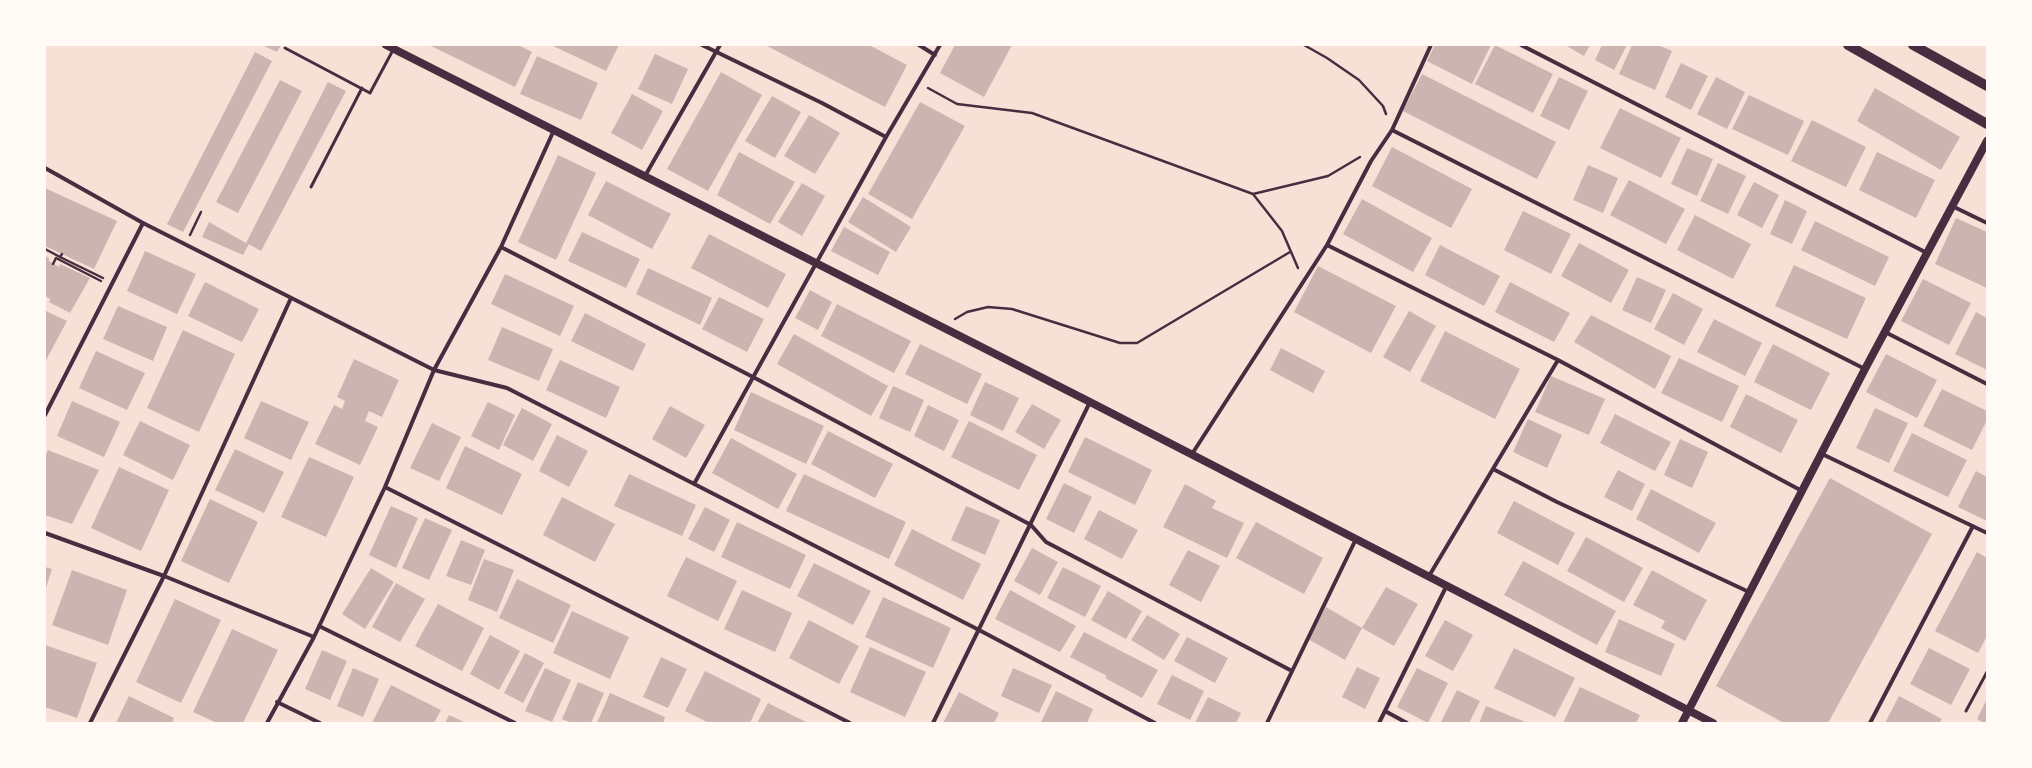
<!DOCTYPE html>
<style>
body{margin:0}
#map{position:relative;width:2032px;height:768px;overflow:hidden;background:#f7e1d7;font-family:Jost,sans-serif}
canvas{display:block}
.frame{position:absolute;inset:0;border:46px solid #fffaf5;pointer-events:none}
</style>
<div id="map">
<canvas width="2032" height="768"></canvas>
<div class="frame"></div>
</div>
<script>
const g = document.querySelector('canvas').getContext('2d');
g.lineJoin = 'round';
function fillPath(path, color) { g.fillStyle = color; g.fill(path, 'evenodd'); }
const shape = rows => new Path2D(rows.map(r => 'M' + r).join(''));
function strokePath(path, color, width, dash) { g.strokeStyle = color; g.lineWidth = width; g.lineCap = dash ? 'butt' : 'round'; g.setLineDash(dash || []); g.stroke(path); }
fillPath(shape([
 [262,45,281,45,277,52],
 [429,45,518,45,532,52,515,87],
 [551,45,619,45,606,71],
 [765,45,869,45,907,65,885,107],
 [955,45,1012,45,984,97,940,73],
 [1435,45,1491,45,1472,84,1427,61],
 [1495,45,1553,74,1533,113,1475,84],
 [1565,45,1590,45,1584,56],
 [1602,45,1627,45,1614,70,1595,60],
 [1632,45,1658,45,1672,51,1655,90,1619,74],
 [255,52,272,61,183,232,167,224],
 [655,54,688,69,672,104,638,89],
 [537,56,598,83,581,120,520,94],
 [1681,63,1708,76,1691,110,1665,97],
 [721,72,762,95,708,191,667,169],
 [1422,74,1556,142,1537,179,1403,111],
 [1559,77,1588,91,1569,130,1540,116],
 [1716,77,1745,92,1727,129,1697,114],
 [280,80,302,91,238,213,216,202],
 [328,82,346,91,261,251,249,244,243,255,202,237,209,222,246,243],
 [1875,88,1960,137,1941,170,1857,121],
 [632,94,663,111,642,150,611,133],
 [1749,95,1804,121,1788,155,1732,129],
 [772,96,801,112,775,158,745,141],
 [920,102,965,126,912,219,868,194],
 [1620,108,1681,138,1661,178,1600,148],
 [809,115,840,133,815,174,784,156],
 [1812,120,1866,147,1846,187,1791,161],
 [1392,147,1472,189,1451,228,1372,186],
 [1687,148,1713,159,1697,196,1671,184],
 [739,152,795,182,770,224,717,195],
 [1877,152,1935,180,1916,218,1859,190],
 [558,155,596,173,556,260,518,242],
 [1718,163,1746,176,1728,214,1700,201],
 [1588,165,1618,178,1603,213,1573,200],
 [1629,180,1685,209,1666,244,1610,215],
 [606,181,671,214,652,249,588,215],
 [1754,182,1779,195,1762,228,1737,215],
 [802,183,825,196,802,236,778,222],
 [45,188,117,221,94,269,45,246],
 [863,197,911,227,896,252,848,222],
 [1362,199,1432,238,1413,272,1343,234],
 [1785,200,1807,211,1792,244,1770,234],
 [1523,211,1571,234,1551,274,1504,250],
 [1695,215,1751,244,1733,279,1677,250],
 [1956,218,1987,232,1987,288,1935,264],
 [1815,221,1889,257,1875,286,1801,250],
 [844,227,890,252,878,275,831,251],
 [582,232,640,259,626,288,568,261],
 [709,234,786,274,768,308,691,268],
 [1579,243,1629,270,1611,303,1561,276],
 [1440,245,1500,276,1484,306,1425,275],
 [145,251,196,274,177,314,127,291],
 [45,256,49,258,49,261,59,267,60,264,90,278,70,313,49,302,50,299,45,296],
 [1794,265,1866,298,1847,339,1775,306],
 [1318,266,1396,306,1371,353,1294,312],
 [648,268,712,298,700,325,636,294],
 [505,274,574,306,560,336,491,304],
 [1637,277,1666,290,1651,323,1622,310],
 [1923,279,1971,303,1949,345,1901,321],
 [205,282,259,309,242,342,188,316],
 [1510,282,1570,313,1554,342,1495,312],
 [810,290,832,302,818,330,795,318],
 [1673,293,1703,309,1684,345,1654,329],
 [719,297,764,319,747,352,702,329],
 [837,304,911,341,894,373,821,336],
 [118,306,167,327,153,361,103,339],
 [46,311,67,321,45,362,45,312],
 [1409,311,1436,326,1410,372,1383,357],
 [1976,312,1987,318,1987,370,1955,354],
 [585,313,646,344,633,371,571,341],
 [1591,315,1671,356,1655,389,1574,342],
 [1714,319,1762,343,1745,376,1697,352],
 [502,327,553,349,539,381,488,360],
 [183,330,235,354,199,432,147,408],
 [1445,331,1520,369,1495,419,1420,381],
 [794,334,888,386,871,416,777,364],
 [920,344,982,374,967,404,905,374],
 [1773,344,1830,373,1811,410,1754,382],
 [1281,348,1325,371,1313,393,1270,370],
 [96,351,145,373,127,410,79,388],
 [1886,354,1937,380,1917,418,1866,392],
 [1679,358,1739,386,1722,422,1661,393],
 [354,359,399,380,382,417,369,411,365,421,378,427,360,465,315,444,334,405,342,409,345,401,337,397],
 [560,360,620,387,606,418,546,390],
 [1551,376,1605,399,1589,435,1535,412],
 [985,382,1019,398,1003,431,970,415],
 [893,386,924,400,910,432,879,418],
 [1942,389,1987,411,1987,420,1972,450,1923,426],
 [751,392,824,426,806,464,734,430],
 [1746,394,1798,420,1781,453,1730,427],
 [72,401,120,422,104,457,57,436],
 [261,401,309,422,291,460,244,438],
 [488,402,515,415,499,450,471,436],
 [1032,404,1061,420,1044,449,1015,432],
 [928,405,959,420,944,451,914,436],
 [670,406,705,425,686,458,652,439],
 [522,408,552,424,533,461,503,445],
 [1875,408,1908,423,1889,463,1856,448],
 [1615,414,1671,442,1655,471,1600,443],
 [1528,419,1562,435,1547,468,1513,452],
 [140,421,190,445,173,480,123,455],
 [969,421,1037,455,1019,490,951,457],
 [432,423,461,437,439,481,410,468],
 [828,431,893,464,875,498,811,464],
 [1912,433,1967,460,1948,497,1893,471],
 [557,435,588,451,569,487,539,471],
 [1085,437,1152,470,1135,505,1068,472],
 [731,438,797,474,778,509,712,473],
 [1680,439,1708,452,1692,488,1664,475],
 [465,446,522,474,502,515,446,488],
 [235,449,284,472,264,513,215,490],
 [48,450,99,470,72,524,45,515,45,457],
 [309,457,354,477,326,537,281,517],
 [119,467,169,490,141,551,91,528],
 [1618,470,1645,484,1632,511,1604,497],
 [1976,471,1987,477,1987,521,1958,507],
 [629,474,696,505,682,536,614,506],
 [804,474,906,522,889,559,786,511],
 [1830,478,1932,534,1828,723,1784,723,1716,686],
 [1064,483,1092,497,1074,533,1046,519],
 [1185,484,1216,501,1212,508,1244,523,1227,558,1163,527],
 [1651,489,1716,523,1699,553,1636,519],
 [562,497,615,524,595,562,543,535],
 [210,499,258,522,229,583,181,561],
 [1514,501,1575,533,1558,565,1497,533],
 [391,506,418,518,396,568,369,555],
 [966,506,1000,520,985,555,951,540],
 [705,507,730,520,714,552,688,539],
 [1099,510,1138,530,1122,559,1084,539],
 [425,518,452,530,429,580,402,568],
 [737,522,806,555,790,589,721,557],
 [1256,522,1323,558,1304,594,1236,558],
 [912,529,981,564,963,600,894,565],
 [1586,537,1643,568,1624,602,1567,571],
 [461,540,485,550,471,585,446,576],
 [1032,548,1058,562,1040,595,1014,581],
 [1188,550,1220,566,1201,602,1169,585],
 [1977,552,1987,558,1987,636,1978,653,1935,631],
 [686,557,737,581,718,621,667,596],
 [484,559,514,570,497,612,468,600],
 [1523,561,1616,611,1597,645,1504,595],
 [814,563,871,591,853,625,797,596],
 [45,567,52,569,45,591],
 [1063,567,1101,586,1085,617,1047,598],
 [371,568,394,582,365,629,342,614],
 [72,570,127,590,108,645,52,625],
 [1652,570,1707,600,1685,641,1661,628,1665,621,1633,605],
 [517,579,571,605,553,643,499,618],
 [396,583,425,599,400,642,372,627],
 [1386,587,1418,604,1394,646,1362,628],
 [742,590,792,613,775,652,724,629],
 [1010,590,1076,626,1060,652,995,619],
 [1108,591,1142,611,1126,639,1091,620],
 [883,597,951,628,933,668,865,637],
 [175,599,221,620,181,703,136,682],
 [438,604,484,628,462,671,415,646],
 [1326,607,1362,628,1345,660,1308,639],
 [572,611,629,637,610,679,553,653],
 [1147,615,1180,634,1164,660,1131,640],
 [1619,619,1675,644,1661,676,1605,652],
 [809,620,859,646,839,684,789,658],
 [1445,620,1473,635,1453,671,1425,656],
 [232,629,278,650,243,723,217,723,193,712],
 [1084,632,1158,670,1142,698,1105,678,1107,676,1070,657],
 [490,635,520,651,499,690,470,674],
 [1187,637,1228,658,1215,683,1174,661],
 [45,645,97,663,77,718,45,707],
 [870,647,926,672,905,717,850,692],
 [1514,648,1575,678,1555,717,1494,688],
 [1929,648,1970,669,1951,705,1910,684],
 [322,650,347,661,330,700,305,689],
 [525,653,544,663,523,703,504,693],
 [661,657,687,669,668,708,643,697],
 [1357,667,1380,678,1365,709,1342,697],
 [353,668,379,679,363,717,337,706],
 [545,668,571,680,552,722,525,711],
 [1013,668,1052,685,1039,713,1001,696],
 [1417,668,1448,683,1428,723,1397,707],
 [705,671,761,699,750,723,709,723,685,711],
 [1172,675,1204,691,1190,720,1157,704],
 [578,682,604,693,591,723,572,723,562,719],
 [391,685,441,710,434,723,372,723],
 [1580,687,1640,715,1636,723,1563,723],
 [1457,690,1480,701,1469,723,1443,723,1441,722],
 [1056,691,1093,709,1087,723,1041,722],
 [959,692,999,713,994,723,943,723],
 [610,693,665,717,663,723,597,723],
 [129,696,174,718,172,723,116,723],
 [1899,696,1942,719,1939,723,1885,723],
 [1208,697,1241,713,1236,723,1195,723],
 [1987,699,1987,723,1984,723,1977,719],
 [768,703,808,723,757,723],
 [1486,706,1528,723,1479,723],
 [449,715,466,723,445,723]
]), '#ccb4b1');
strokePath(shape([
 [1304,45,1327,58,1359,80,1383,106,1386,114],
 [928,88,957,104,1032,113,1253,194,1328,176,1360,157],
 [1253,194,1282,231,1298,268],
 [190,235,201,212],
 [45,249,60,257],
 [62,254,60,257,103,278],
 [53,264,56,258,101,281],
 [955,319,967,312,988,307,1012,309,1120,343,1137,343,1290,252]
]), '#4a2c40', 2.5);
strokePath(shape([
 [285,48,370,93,393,50],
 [311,187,362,88],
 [1966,711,1987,672]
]), '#4a2c40', 3);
strokePath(shape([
 [702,45,822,103,886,137],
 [919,45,935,55],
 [1521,45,1927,253],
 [1392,130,1865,369],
 [45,168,143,223,434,370,507,388,979,630,1155,723],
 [645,176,720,45],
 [1952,206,1987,223],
 [1327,245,1558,360,1802,491],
 [501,247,753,377,1031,525,1046,542,1292,671],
 [1885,332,1987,384],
 [45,415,143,223],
 [1192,454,1327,245,1371,161,1392,130,1431,45],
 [1822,454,1987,533],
 [1493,469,1557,502,1749,592],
 [694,484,886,137,940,45],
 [385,487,850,723],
 [45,533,164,576,314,637],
 [1429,576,1558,360],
 [319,626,515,723],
 [277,702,320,723],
 [1385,711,1407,723],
 [90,723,164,576,291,298],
 [267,723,314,637,385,487,434,370,501,247,554,130],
 [933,723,1090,402],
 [1267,723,1356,539],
 [1379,723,1447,585],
 [1870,723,1973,526]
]), '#4a2c40', 4);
strokePath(shape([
 [386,45,1090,402,1713,723],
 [1682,723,1865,369,1987,141]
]), '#4a2c40', 8);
strokePath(shape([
 [1848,45,1987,124],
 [1913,45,1987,86]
]), '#4a2c40', 10);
</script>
